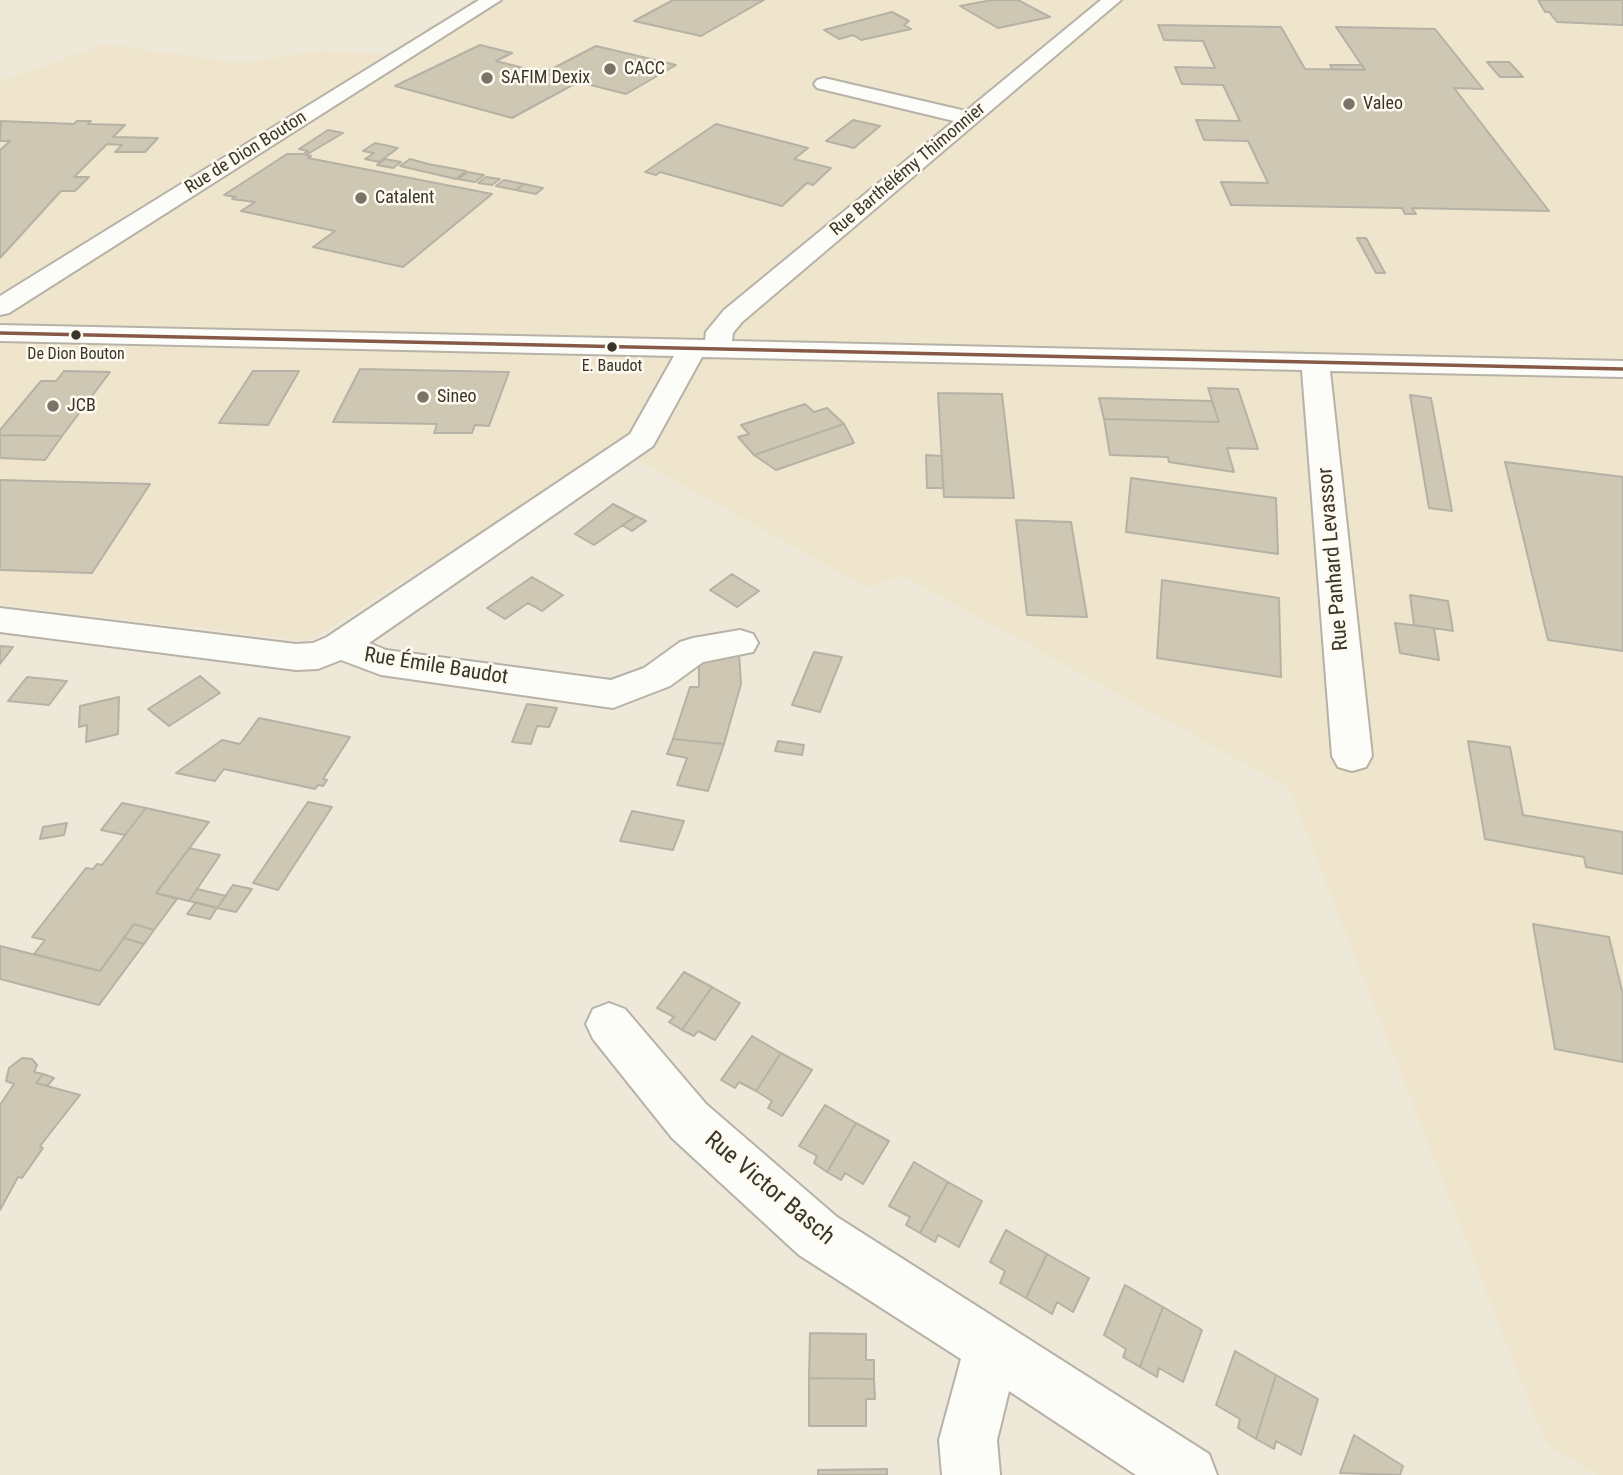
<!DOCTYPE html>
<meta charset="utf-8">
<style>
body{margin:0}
canvas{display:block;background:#eee8d9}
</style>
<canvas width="1623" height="1475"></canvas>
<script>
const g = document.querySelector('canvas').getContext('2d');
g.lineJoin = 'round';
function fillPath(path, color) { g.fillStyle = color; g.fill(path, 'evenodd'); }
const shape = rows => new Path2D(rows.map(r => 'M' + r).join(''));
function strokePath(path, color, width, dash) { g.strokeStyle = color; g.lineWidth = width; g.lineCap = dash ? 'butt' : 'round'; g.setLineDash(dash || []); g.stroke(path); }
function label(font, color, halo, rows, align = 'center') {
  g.font = font + ' "Roboto Condensed",sans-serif'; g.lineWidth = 5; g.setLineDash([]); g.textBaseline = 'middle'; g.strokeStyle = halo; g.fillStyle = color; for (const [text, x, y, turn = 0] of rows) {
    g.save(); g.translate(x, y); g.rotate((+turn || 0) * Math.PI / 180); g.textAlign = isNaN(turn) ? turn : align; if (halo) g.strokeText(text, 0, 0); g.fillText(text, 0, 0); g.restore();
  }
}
fillPath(shape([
 [474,0,1623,0,1623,1475,1597,1475,1546,1444,1289,788,903,576,868,588,614,447,309,641,0,605,0,81,105,44,240,63,318,51,385,54]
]), '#efe5cc');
const building = shape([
 [673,0,764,0,701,36,634,21,673,0],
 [992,0,1018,0,1050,17,998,28,960,6,992,0],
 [1538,0,1623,0,1623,25,1557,22,1549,12,1545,12,1538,0],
 [892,12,909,21,904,25,911,29,861,40,853,35,839,39,824,30,892,12],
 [1158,25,1281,27,1305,69,1365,70,1336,27,1435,29,1483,89,1454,88,1549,211,1412,208,1416,214,1405,214,1402,208,1231,205,1221,182,1268,183,1248,141,1204,140,1196,120,1240,121,1223,85,1182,84,1175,67,1215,68,1203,41,1164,40,1158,25],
 [480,45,512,53,496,61,578,82,512,118,395,86,480,45],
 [596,46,676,65,626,94,544,73,596,46],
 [1487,62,1509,62,1523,77,1500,77,1487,62],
 [1330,65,1362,65,1365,70,1332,69,1330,65],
 [853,120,880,126,854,148,826,141,853,120],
 [1,121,74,124,77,121,91,121,88,124,125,125,113,137,158,138,145,152,115,152,122,145,107,144,74,177,89,177,75,191,61,191,0,258,0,150,10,141,0,141,1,121],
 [716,124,808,148,794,159,831,168,813,185,807,183,782,206,660,172,656,175,645,172,716,124],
 [328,130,343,133,306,155,311,156,308,158,492,194,403,267,313,247,335,231,241,211,255,202,232,199,236,197,224,195,287,154,303,154,308,151,299,149,328,130],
 [375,143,398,148,379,162,365,159,374,153,363,151,375,143],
 [385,159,401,162,393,168,377,165,385,159],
 [410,159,428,164,466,171,456,179,400,166,410,159],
 [468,172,484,175,475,182,458,179,468,172],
 [486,177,500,179,492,185,478,183,486,177],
 [504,180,524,184,516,190,496,186,504,180],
 [524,184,543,188,536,194,516,190,524,184],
 [1357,238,1366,238,1385,273,1376,273,1357,238],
 [360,369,509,372,489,426,475,425,472,433,434,433,437,424,333,422,360,369],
 [64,371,110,372,62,436,0,435,0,430,41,381,56,381,64,371],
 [253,371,299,371,268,425,219,423,253,371],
 [1208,388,1238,389,1258,449,1227,448,1234,472,1169,462,1168,457,1110,455,1104,419,1219,422,1208,388],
 [938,393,1002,394,1014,498,944,497,938,393],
 [1410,395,1431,398,1452,511,1429,508,1410,395],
 [1099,398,1212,401,1219,422,1104,419,1099,398],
 [805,404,814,412,827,408,844,424,754,455,738,437,749,434,741,425,805,404],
 [844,424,854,443,776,470,754,455,844,424],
 [0,435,62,436,45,460,0,458,0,435],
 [926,455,942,456,943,488,927,488,926,455],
 [1505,462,1623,477,1623,651,1548,640,1505,462],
 [1131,478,1276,498,1278,554,1126,532,1131,478],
 [0,480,150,484,92,573,0,570,0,480],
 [613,504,636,516,594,545,575,534,613,504],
 [636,516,646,521,632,531,622,525,636,516],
 [1016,520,1071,522,1087,617,1027,615,1016,520],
 [732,574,759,591,737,607,710,590,732,574],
 [532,577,563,595,542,611,528,603,505,619,487,608,532,577],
 [1162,580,1279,598,1281,677,1157,658,1162,580],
 [1410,595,1448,601,1453,631,1414,625,1410,595],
 [1395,623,1434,628,1439,660,1400,653,1395,623],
 [0,646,13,647,0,664,0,646],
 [814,652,842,657,820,712,792,705,814,652],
 [739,654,741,684,724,744,673,739,690,687,699,687,699,656,739,654],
 [200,676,220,693,169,726,148,709,200,676],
 [27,677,67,681,49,705,8,701,27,677],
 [119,697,118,734,86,742,87,725,79,727,80,706,119,697],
 [527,704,557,708,549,727,537,726,531,744,512,742,527,704],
 [259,718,350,737,323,779,327,780,323,786,318,785,315,789,224,769,215,781,176,773,222,740,240,744,259,718],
 [673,739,724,744,708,791,677,785,687,758,667,754,673,739],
 [778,741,804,745,802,755,775,751,778,741],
 [1468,741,1510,747,1523,815,1623,832,1623,874,1586,867,1584,857,1485,839,1468,741],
 [308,802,332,807,278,890,253,883,308,802],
 [122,803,146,808,125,835,101,830,122,803],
 [146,808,209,822,156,893,177,899,154,930,134,924,100,971,34,954,45,940,32,937,86,868,93,869,97,864,102,865,146,808],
 [632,811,684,821,673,850,620,841,632,811],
 [67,823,64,835,40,839,43,827,67,823],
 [189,848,220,855,189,901,156,893,189,848],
 [233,885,252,889,236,912,217,908,233,885],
 [197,889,226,896,217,908,189,901,197,889],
 [196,902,217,908,210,919,187,914,196,902],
 [134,924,154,930,144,944,124,938,134,924],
 [1533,924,1609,937,1623,995,1623,1062,1555,1049,1533,924],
 [124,938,144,944,99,1005,0,979,0,946,100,971,124,938],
 [684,972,712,987,682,1030,669,1022,674,1017,657,1008,684,972],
 [712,987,740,1003,715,1040,698,1031,694,1036,682,1030,712,987],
 [752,1036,781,1053,756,1091,739,1082,735,1088,721,1080,752,1036],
 [781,1053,812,1070,782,1116,768,1108,772,1101,756,1091,781,1053],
 [22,1058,32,1059,37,1065,34,1072,43,1074,36,1083,80,1095,40,1146,43,1148,22,1178,18,1177,0,1210,0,1105,14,1084,6,1081,9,1068,22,1058],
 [43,1074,54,1078,47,1086,36,1083,43,1074],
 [825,1105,856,1123,827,1172,814,1163,817,1156,799,1146,825,1105],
 [856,1123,889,1141,863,1184,845,1173,841,1180,827,1172,856,1123],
 [914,1162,948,1182,920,1233,906,1225,910,1217,889,1206,914,1162],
 [948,1182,982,1201,959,1247,938,1235,935,1242,920,1233,948,1182],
 [1006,1230,1047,1254,1026,1298,1000,1283,1005,1271,990,1262,1006,1230],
 [1047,1254,1089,1278,1073,1312,1057,1302,1052,1314,1026,1298,1047,1254],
 [1125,1285,1163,1307,1140,1367,1123,1357,1126,1349,1104,1335,1125,1285],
 [1163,1307,1202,1330,1183,1382,1159,1368,1157,1377,1140,1367,1163,1307],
 [810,1333,866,1334,866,1360,874,1360,874,1379,809,1378,810,1333],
 [1235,1351,1276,1375,1256,1439,1238,1428,1240,1419,1216,1405,1235,1351],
 [1276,1375,1318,1399,1301,1455,1276,1441,1274,1449,1256,1439,1276,1375],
 [809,1378,874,1379,875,1399,866,1399,866,1426,809,1426,809,1378],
 [1354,1435,1403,1466,1400,1475,1340,1473,1354,1435],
 [887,1469,887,1475,818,1475,818,1470,887,1469]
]);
fillPath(building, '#cec7b4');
strokePath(building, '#b5b1a5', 2);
const minor = shape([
 [479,0,501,0,9,313,0,315,0,296,479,0],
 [1101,0,1121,0,742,322,733,333,732,341,1623,361,1623,377,1330,371,1372,756,1366,767,1352,771,1338,767,1332,756,1302,370,702,357,653,446,369,643,386,650,611,680,644,668,680,642,693,638,740,630,753,634,758,643,753,652,703,662,670,686,613,708,381,675,341,660,318,669,296,670,0,632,0,608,296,644,313,643,327,637,630,434,674,356,0,341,0,325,705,340,706,332,724,310,954,121,817,88,814,84,817,80,824,78,966,111,1101,0],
 [609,1003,625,1009,706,1104,837,1217,1209,1454,1217,1475,1136,1475,1009,1391,997,1440,1000,1475,942,1475,939,1440,961,1359,799,1255,672,1138,593,1039,586,1024,593,1009,609,1003]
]);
strokePath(minor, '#b7b2a7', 4);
fillPath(minor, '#fcfcf9');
strokePath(shape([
 [0,333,1623,369]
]), '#855946', 3.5);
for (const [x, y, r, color] of [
 [610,69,7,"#787467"],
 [487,78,7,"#787467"],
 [1349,104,7,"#787467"],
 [361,198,7,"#787467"],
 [76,335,6,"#39352a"],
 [612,347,6,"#39352a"],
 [423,397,7,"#787467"],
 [53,406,7,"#787467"]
]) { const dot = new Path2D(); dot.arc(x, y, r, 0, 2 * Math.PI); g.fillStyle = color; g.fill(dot); strokePath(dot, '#fefaef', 2.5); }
label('16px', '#39352a', '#fefaef', [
 ["De Dion Bouton",76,355],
 ["E. Baudot",612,367]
]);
label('18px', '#39352a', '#fefaef', [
 ["CACC",624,69],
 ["SAFIM Dexix",501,78],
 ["Valeo",1363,104],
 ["Catalent",375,198],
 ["Sineo",437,397],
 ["JCB",67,406]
], 'left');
label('18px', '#39352a', '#fefaef', [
 ["Rue de Dion Bouton",246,153,-32],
 ["Rue Barthélémy Thimonnier",908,170,-40]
]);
label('21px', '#39352a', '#fefaef', [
 ["Rue Panhard Levassor",1334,559,-95],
 ["Rue Émile Baudot",436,667,9]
]);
label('24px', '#39352a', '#fefaef', [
 ["Rue Victor Basch",769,1189,40]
]);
</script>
